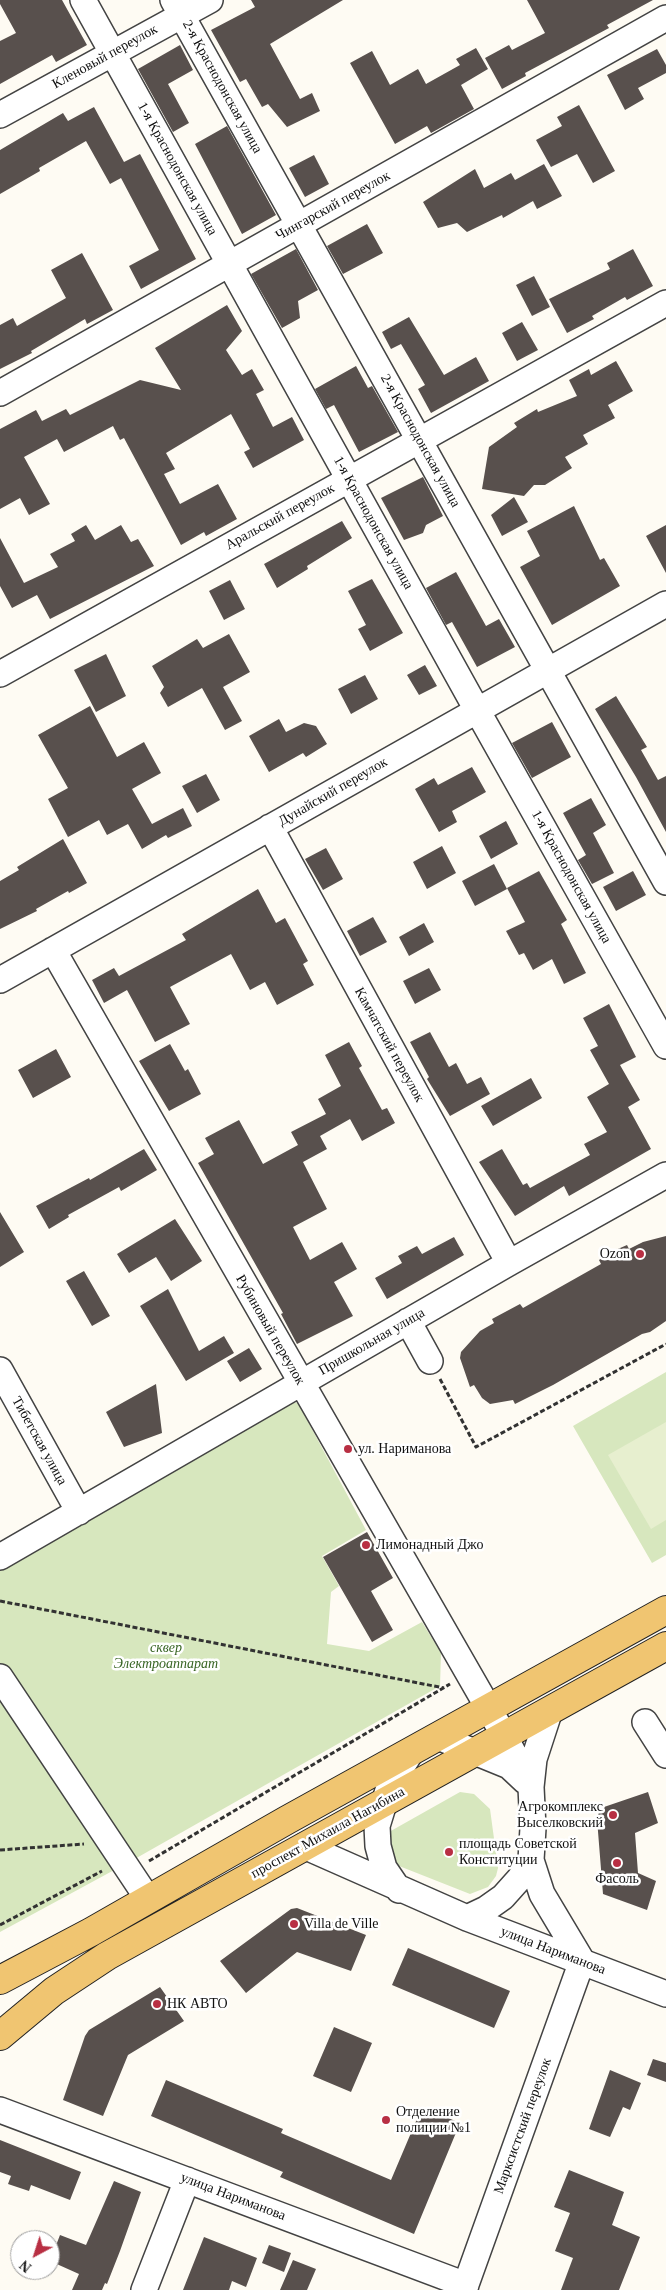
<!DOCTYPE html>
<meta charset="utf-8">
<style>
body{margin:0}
#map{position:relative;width:666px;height:2290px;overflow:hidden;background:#fefbf3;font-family:"Times New Roman",serif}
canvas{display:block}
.north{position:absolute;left:10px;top:2230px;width:50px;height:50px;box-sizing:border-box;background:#fff;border:1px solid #9f9f9f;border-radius:50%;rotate:220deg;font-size:14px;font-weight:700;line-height:20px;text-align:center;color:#101010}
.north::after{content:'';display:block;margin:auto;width:18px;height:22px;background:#b82f43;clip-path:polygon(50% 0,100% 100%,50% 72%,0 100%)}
</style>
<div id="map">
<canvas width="666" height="2290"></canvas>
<div class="north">N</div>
</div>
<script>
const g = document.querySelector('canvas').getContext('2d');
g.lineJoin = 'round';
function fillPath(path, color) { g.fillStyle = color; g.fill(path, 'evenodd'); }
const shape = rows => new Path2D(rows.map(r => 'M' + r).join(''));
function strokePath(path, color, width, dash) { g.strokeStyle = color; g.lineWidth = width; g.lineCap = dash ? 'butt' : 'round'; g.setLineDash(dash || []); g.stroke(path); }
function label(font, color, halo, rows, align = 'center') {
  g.font = font + ' "Times New Roman",serif'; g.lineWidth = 5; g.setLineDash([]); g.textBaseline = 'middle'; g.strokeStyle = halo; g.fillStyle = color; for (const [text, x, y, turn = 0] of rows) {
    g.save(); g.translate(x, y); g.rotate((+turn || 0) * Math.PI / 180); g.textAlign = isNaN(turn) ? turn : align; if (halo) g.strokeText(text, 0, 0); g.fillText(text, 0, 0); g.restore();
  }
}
fillPath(shape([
 [666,1372,666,1555,652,1563,573,1426],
 [281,1400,298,1403,366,1530,322,1556,339,1586,331,1592,327,1644,369,1651,422,1622,441,1653,440,1686,140,1856,0,1932,0,1566],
 [460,1792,474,1794,490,1809,498,1868,496,1876,488,1887,470,1894,394,1864,387,1859,389,1832]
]), '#d7e7be');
fillPath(shape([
 [666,1422,666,1520,651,1529,608,1455]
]), '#e7efcf');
fillPath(shape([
 [0,0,62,0,87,45,56,62,52,55,0,84,0,41,16,33,0,4],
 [251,0,343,0,270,44,300,99,312,93,320,111,287,127,268,104,262,107,246,79,240,82,211,30,255,7],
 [527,0,653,0,607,25,609,28,525,73,526,76,502,89,485,58,509,45,512,50,545,33],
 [180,45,193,70,168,84,189,123,173,132,138,69],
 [476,48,488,69,461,85,474,109,431,133,427,126,395,144,350,63,372,51,390,85,418,69,426,84,460,65,456,59],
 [657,49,666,65,666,73,638,88,644,99,625,110,607,75],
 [579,105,615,171,593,183,577,154,551,167,536,140,562,126,557,117],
 [94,107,124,162,140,154,196,259,141,289,129,266,159,250,121,178,110,184,86,141,39,168,40,171,0,194,0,150,63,113,68,121],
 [227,126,276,215,242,234,195,144],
 [314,155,329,184,305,197,289,168],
 [544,164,562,196,537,209,533,201,503,218,502,215,467,232,457,223,438,228,423,202,475,169,484,188,511,173,515,180],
 [367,224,383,253,343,274,327,246],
 [296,249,318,290,298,301,300,318,282,328,251,274],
 [633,249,653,286,627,300,625,297,592,316,594,319,567,333,549,299,610,269,607,263],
 [82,253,113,310,87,324,85,319,31,351,32,353,0,369,0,325,13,318,17,326,66,298,51,270],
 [534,276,550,307,532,316,516,285],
 [227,305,242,331,226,350,242,375,252,369,264,390,256,394,273,427,292,417,304,440,253,468,244,452,250,449,231,414,166,453,175,469,164,474,180,504,218,484,237,519,206,536,204,532,181,545,124,438,120,440,113,426,64,452,57,439,24,457,50,504,29,515,20,498,0,509,0,429,36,410,42,421,66,409,70,415,140,380,181,390,155,348],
 [409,317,444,375,476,357,489,381,431,413,418,389,425,385,401,344,391,349,382,332],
 [522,322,538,350,517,361,502,333],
 [616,361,633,391,608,405,615,418,583,435,588,444,565,457,572,468,545,485,534,485,524,496,482,489,489,447,517,427,514,423,537,409,538,412,577,396,569,380,589,369,591,375],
 [356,366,368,388,372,386,398,432,359,452,334,405,326,409,315,389],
 [423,477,443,516,426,525,423,533,404,540,381,498],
 [514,497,528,522,502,536,491,515],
 [574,506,600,560,604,558,620,586,552,625,520,567,540,556,527,531],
 [342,521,352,538,307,566,308,569,277,588,264,564],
 [86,525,95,540,121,525,131,542,138,539,154,566,50,619,37,595,12,608,0,586,0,538,24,583,58,567,50,554,75,541,71,534],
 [666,525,666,573,646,536],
 [456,572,486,626,499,619,515,647,477,667,452,622,446,625,426,588],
 [372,579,403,633,370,651,358,629,366,625,348,591],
 [230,580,245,609,224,620,209,591],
 [229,634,250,672,223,687,242,721,225,730,202,688,168,707,160,693,164,687,152,666,197,639,203,648],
 [106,654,126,696,96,712,74,670],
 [425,665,437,686,419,695,407,675],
 [365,675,378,699,351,714,338,689],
 [616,696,647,747,641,750,658,780,666,776,666,832,636,777,595,709],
 [90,706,117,757,144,742,161,773,132,789,152,824,183,808,192,826,168,838,166,835,142,849,128,824,107,835,99,820,68,837,48,799,68,788,38,735],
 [279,719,286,732,304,723,316,726,327,744,306,757,303,753,269,772,249,736],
 [552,722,571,757,532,778,512,743],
 [472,767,486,792,452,811,457,822,439,832,415,789,434,778,438,785],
 [206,774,220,800,197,813,182,786],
 [591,798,606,825,593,833,614,873,592,884,578,860,586,855,563,813],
 [506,821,518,844,491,859,479,836],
 [63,839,87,883,69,893,68,891,36,909,37,911,0,929,0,881,19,870,17,867],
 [442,846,456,873,427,889,413,862],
 [326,848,343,879,323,890,305,859],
 [494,864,507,889,475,906,462,881],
 [539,871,567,920,561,924,586,973,564,984,552,959,533,970,524,953,519,955,506,931,525,922,507,888],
 [633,871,646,895,616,911,603,887],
 [258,889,276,923,285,918,308,961,303,964,314,985,277,1005,265,982,250,990,231,954,170,987,190,1024,155,1042,127,990,104,1003,92,980,114,968,119,976,186,940,182,934],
 [373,917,387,942,360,956,347,931],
 [424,923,434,942,409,956,399,937],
 [429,968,441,990,415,1004,403,981],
 [609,1004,636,1057,620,1065,640,1100,628,1107,651,1149,569,1196,564,1186,515,1216,479,1162,502,1149,523,1185,527,1183,530,1188,590,1155,584,1144,607,1132,587,1097,609,1084,590,1050,598,1046,583,1018],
 [430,1032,449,1067,456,1063,467,1084,481,1077,490,1094,450,1116,427,1079,429,1077,410,1042],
 [349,1042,362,1066,359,1068,382,1110,387,1108,395,1123,362,1141,350,1119,320,1136,327,1149,303,1162,327,1209,293,1227,310,1260,342,1242,357,1269,334,1282,353,1316,297,1344,281,1314,283,1313,198,1163,214,1154,205,1138,239,1120,263,1164,298,1145,291,1132,326,1114,318,1099,341,1086,325,1055],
 [170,1044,185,1071,188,1069,201,1094,169,1111,139,1061],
 [56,1049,71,1077,33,1098,18,1070],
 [531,1078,542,1098,493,1126,481,1106],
 [144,1149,157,1170,121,1191,119,1187,68,1215,69,1217,49,1229,36,1206,89,1178,90,1180],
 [0,1212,24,1252,0,1267],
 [175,1219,202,1261,171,1281,156,1257,129,1273,117,1254],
 [666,1236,666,1321,650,1332,642,1334,553,1385,515,1404,513,1400,490,1404,482,1398,474,1385,470,1387,460,1358,461,1352,480,1331,494,1323,492,1319,520,1304,523,1308,601,1264,599,1260,611,1252,627,1245,629,1249,643,1242],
 [454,1237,464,1255,387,1299,375,1278,402,1263,398,1256,417,1246,422,1254],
 [84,1271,110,1316,92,1326,66,1281],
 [168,1289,199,1351,224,1336,234,1353,186,1381,140,1306],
 [249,1348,262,1369,240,1382,227,1361],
 [156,1384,162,1433,124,1447,106,1412],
 [367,1532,393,1578,371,1591,393,1630,372,1642,323,1557],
 [648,1792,658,1823,635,1833,638,1873,656,1881,647,1910,603,1894,597,1819,599,1812,604,1807],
 [297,1908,366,1935,351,1971,297,1952,246,1993,220,1961,291,1909],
 [408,1948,510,1991,494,2028,392,1985],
 [160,1987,184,2021,128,2055,103,2116,63,2100,85,2036,89,2030],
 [334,2027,372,2043,351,2092,313,2076],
 [653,2059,666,2063,666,2082,647,2075],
 [610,2070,641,2083,630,2110,623,2107,610,2137,589,2129],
 [166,2080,283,2129,281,2133,391,2180,422,2107,460,2123,414,2234,280,2177,283,2172,151,2116],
 [0,2140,81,2172,70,2200,31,2185,29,2191,8,2184,11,2176,0,2172],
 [569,2170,624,2192,612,2225,640,2237,619,2290,561,2290,573,2258,555,2251,570,2213,554,2207],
 [114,2181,141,2192,120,2251,107,2284,105,2283,102,2290,72,2290,79,2274,50,2261,60,2235,86,2245],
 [204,2237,257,2258,246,2287,232,2281,229,2290,183,2290],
 [269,2245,291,2253,284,2272,262,2263],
 [293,2260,316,2269,307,2290,280,2290]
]), '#58504d');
const minor = shape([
 [83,0,477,710,666,1046],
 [173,0,666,882],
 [0,115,210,0],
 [0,393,666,18],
 [0,674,666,303],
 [270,827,509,1263],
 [53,950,505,1737,531,1787],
 [0,980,666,604],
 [408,1321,430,1361],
 [0,1370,79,1512],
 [0,1557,509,1263,666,1175],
 [0,1677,148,1899],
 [645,1722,666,1755],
 [438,1737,509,1766,525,1781],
 [304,1846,467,1918,666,1994],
 [531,1860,542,1894,582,1961],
 [399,1890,384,1868,378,1846,377,1826,389,1787,411,1752],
 [467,1918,486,1909,503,1897,520,1878,531,1860,533,1828,531,1787,534,1759,549,1713],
 [0,2110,466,2285],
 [144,2290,187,2180],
 [464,2290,582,1961]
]);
const major = shape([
 [0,1980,91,1932,287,1820,666,1610],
 [0,2036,54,1991,107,1956,666,1646]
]);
strokePath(minor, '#434343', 28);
strokePath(major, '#212121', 30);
strokePath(shape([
 [440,1379,476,1447,666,1344],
 [0,1601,444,1688],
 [0,1850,84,1844],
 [149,1861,450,1684],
 [0,1925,102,1871]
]), '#323232', 3, [5, 2.5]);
strokePath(minor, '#fff', 25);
strokePath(major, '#f0c571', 28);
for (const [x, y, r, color] of [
 [640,1254,5,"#b82f43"],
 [348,1449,5,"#b82f43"],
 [366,1545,5,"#b82f43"],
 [613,1815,5,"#b82f43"],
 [449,1852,5,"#b82f43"],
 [617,1863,5,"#b82f43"],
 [294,1924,5,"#b82f43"],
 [157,2004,5,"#b82f43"],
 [386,2120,5,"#b82f43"]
]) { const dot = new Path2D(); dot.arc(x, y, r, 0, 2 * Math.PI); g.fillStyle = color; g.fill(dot); strokePath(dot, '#fff', 2); }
label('14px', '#101010', '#fff', [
 ["Кленовый переулок",105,57,-29],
 ["2-я Краснодонская улица",222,87,61],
 ["1-я Краснодонская улица",177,169,61],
 ["Чингарский переулок",333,206,-29],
 ["2-я Краснодонская улица",420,441,61],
 ["Аральский переулок",280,517,-29],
 ["1-я Краснодонская улица",373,523,61],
 ["Дунайский переулок",333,792,-30],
 ["1-я Краснодонская улица",571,877,61],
 ["Камчатский переулок",389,1045,61],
 ["Рубиновый переулок",270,1330,60],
 ["Пришкольная улица",372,1342,-30],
 ["Тибетская улица",39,1441,61],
 ["проспект Михаила Нагибина",328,1833,-29],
 ["улица Нариманова",553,1951,21],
 ["Марксистский переулок",523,2126,-70],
 ["улица Нариманова",233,2197,21]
]);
label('14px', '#101010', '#fff', [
 ["Ozon",630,1254,"right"],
 ["ул. Нариманова",358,1449],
 ["Лимонадный Джо",376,1545],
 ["Агрокомплекс",603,1807,"right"],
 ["Выселковский",603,1823,"right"],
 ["площадь Советской",459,1844],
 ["Конституции",459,1860],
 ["Фасоль",617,1879,"center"],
 ["Villa de Ville",304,1924],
 ["НК АВТО",167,2004],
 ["Отделение",396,2112],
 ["полиции №1",396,2128]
], 'left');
label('italic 14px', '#376423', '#fff', [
 ["cквер",166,1648],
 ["Электроаппарат",166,1664]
]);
</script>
